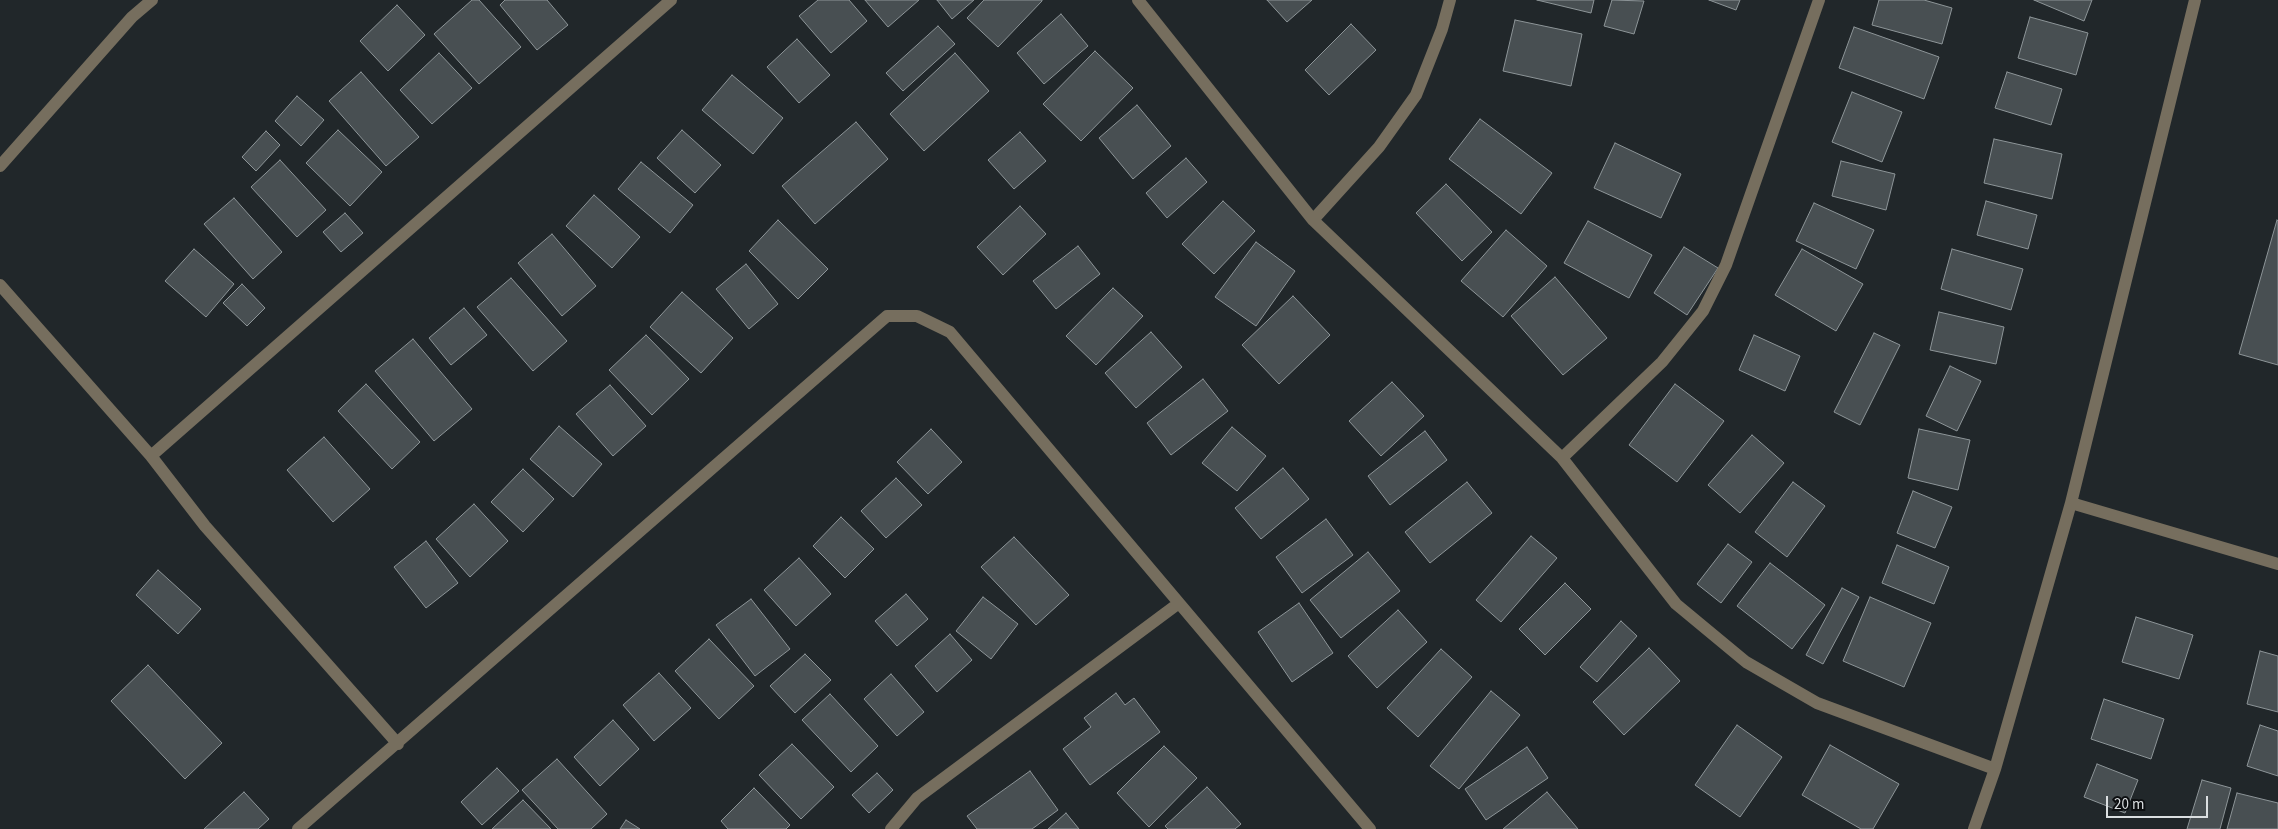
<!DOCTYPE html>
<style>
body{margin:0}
#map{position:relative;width:2278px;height:829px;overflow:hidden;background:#21272a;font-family:"Source Sans 3",sans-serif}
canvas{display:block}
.scale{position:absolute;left:2106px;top:796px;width:102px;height:22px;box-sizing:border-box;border:2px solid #dbdfe1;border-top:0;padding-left:6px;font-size:15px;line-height:18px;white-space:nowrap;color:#dbdfe1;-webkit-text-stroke:4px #0d0f11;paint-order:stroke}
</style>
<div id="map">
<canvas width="2278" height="829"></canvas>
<div class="scale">20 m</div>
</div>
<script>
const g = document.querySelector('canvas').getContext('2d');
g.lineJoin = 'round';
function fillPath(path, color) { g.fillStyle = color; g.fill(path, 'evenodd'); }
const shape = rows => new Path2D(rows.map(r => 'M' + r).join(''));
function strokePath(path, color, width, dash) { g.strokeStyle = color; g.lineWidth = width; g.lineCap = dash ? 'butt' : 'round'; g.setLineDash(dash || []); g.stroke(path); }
const building = shape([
 [472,0,479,0,521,47,479,84,434,34,472,0],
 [505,0,547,0,568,25,537,50,500,5,505,0],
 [818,0,849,0,867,21,831,53,799,16,818,0],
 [865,0,919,0,888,27,865,0],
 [937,0,974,0,952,19,937,0],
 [984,0,1042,0,1042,1,998,47,967,18,984,0],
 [1267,0,1312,0,1287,22,1267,0],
 [1537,0,1594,0,1591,13,1537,0],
 [1612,0,1644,1,1634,34,1604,26,1612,0],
 [1709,0,1740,0,1736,10,1709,0],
 [1879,0,1924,0,1952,8,1942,44,1872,25,1879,0],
 [2034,0,2092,0,2084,21,2034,0],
 [397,5,425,35,388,71,360,41,397,5],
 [1061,14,1088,46,1044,84,1017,53,1061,14],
 [2030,17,2088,33,2076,75,2018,58,2030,17],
 [1515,20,1582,34,1571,86,1503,71,1515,20],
 [1351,24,1376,50,1329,95,1305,70,1351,24],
 [938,26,955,44,903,91,886,73,938,26],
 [1854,27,1939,57,1924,99,1839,68,1854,27],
 [797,39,830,75,799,103,767,67,797,39],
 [1095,51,1133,88,1081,141,1043,104,1095,51],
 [439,53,472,88,432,124,400,90,439,53],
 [955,53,989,91,924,151,890,114,955,53],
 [361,72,419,137,386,166,329,101,361,72],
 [2007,72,2062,89,2051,125,1995,108,2007,72],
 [732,75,783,118,753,154,702,110,732,75],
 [1852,92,1902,112,1882,162,1832,142,1852,92],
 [297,96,324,120,301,146,275,121,297,96],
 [1137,105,1171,146,1133,179,1099,138,1137,105],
 [1480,119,1552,173,1521,214,1449,159,1480,119],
 [856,122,888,159,815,224,782,186,856,122],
 [338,130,382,172,350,206,306,163,338,130],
 [682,130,721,165,695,193,657,158,682,130],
 [266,131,280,145,256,171,242,157,266,131],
 [1020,132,1046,161,1014,189,988,160,1020,132],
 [1994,139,2062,154,2052,199,1984,183,1994,139],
 [1615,143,1681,174,1661,218,1594,188,1615,143],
 [1186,158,1207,182,1167,218,1146,193,1186,158],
 [280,160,326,210,297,237,251,187,280,160],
 [1841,161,1895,174,1886,210,1832,196,1841,161],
 [641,162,693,205,670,233,618,189,641,162],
 [1446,184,1492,232,1462,261,1416,213,1446,184],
 [594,195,640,237,612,268,566,226,594,195],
 [234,198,282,252,253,279,204,224,234,198],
 [1223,201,1255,231,1214,274,1182,244,1223,201],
 [1986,201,2037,215,2028,249,1977,235,1986,201],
 [1814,203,1874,230,1856,269,1796,241,1814,203],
 [1020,206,1046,234,1003,275,977,247,1020,206],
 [345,213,363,233,341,252,323,232,345,213],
 [778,220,828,269,798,299,749,251,778,220],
 [2277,220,2278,221,2278,365,2239,354,2277,220],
 [1588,221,1652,255,1629,298,1564,263,1588,221],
 [1506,230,1547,266,1503,317,1461,281,1506,230],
 [552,234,596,286,562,316,518,263,552,234],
 [1256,242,1295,271,1256,326,1215,297,1256,242],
 [1078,246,1100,274,1056,309,1033,281,1078,246],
 [1684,247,1718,268,1687,315,1654,293,1684,247],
 [194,249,234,284,206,317,165,281,194,249],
 [1802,249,1863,284,1836,331,1775,295,1802,249],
 [1952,249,2023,269,2011,310,1941,289,1952,249],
 [746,264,778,304,749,329,716,289,746,264],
 [1555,277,1607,338,1563,375,1511,316,1555,277],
 [511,278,567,341,533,371,477,307,511,278],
 [242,284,265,308,247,326,223,303,242,284],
 [1113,288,1143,316,1096,365,1066,336,1113,288],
 [682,292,733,338,701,373,650,327,682,292],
 [1293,296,1330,335,1279,384,1242,345,1293,296],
 [464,308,487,335,451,365,429,338,464,308],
 [1939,312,2004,327,1996,364,1930,350,1939,312],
 [1151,332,1182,367,1136,408,1105,373,1151,332],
 [1874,333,1900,345,1860,425,1834,412,1874,333],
 [646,335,689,379,652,415,609,370,646,335],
 [1754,335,1800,356,1785,391,1739,370,1754,335],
 [413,339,472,409,434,441,375,371,413,339],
 [1950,366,1981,381,1957,431,1926,416,1950,366],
 [1203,379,1228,411,1171,455,1147,423,1203,379],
 [1392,382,1424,416,1381,456,1349,421,1392,382],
 [366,384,420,442,392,469,338,411,366,384],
 [1675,384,1724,421,1677,482,1629,445,1675,384],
 [610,385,646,426,613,456,576,414,610,385],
 [559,426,602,464,573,497,530,459,559,426],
 [1232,427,1266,456,1237,491,1202,463,1232,427],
 [931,429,962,462,928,494,897,462,931,429],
 [1919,429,1970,440,1958,490,1908,478,1919,429],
 [1425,431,1447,460,1390,505,1368,476,1425,431],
 [1752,435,1784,463,1740,513,1708,485,1752,435],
 [324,437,370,489,333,522,287,470,324,437],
 [1283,468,1309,499,1261,539,1235,508,1283,468],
 [523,469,554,499,523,532,491,502,523,469],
 [896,478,922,505,886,538,861,511,896,478],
 [1467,482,1492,513,1430,563,1405,532,1467,482],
 [1793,482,1825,506,1787,557,1755,532,1793,482],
 [1913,491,1952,507,1935,548,1897,533,1913,491],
 [474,504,508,541,470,577,436,539,474,504],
 [841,517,874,549,845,578,813,546,841,517],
 [1326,519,1353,555,1302,593,1276,557,1326,519],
 [1531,536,1557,558,1501,622,1476,600,1531,536],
 [1014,537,1069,595,1036,625,981,567,1014,537],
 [426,541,458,583,426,608,394,567,426,541],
 [1728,544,1752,562,1721,603,1697,584,1728,544],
 [1897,545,1949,567,1934,604,1882,583,1897,545],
 [1368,552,1400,591,1341,638,1310,600,1368,552],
 [799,558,831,594,796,626,764,590,799,558],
 [1770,563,1825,605,1792,649,1737,606,1770,563],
 [158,570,201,609,178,634,136,595,158,570],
 [1565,583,1591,609,1545,655,1519,629,1565,583],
 [1842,588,1859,597,1823,664,1806,655,1842,588],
 [906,594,928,619,897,646,875,621,906,594],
 [983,597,1018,624,991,659,956,631,983,597],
 [1870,597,1931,623,1904,687,1843,661,1870,597],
 [751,599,790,649,755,676,716,625,751,599],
 [1299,603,1333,653,1292,682,1258,632,1299,603],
 [1398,610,1427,642,1377,688,1348,656,1398,610],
 [2136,617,2193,635,2179,679,2122,662,2136,617],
 [1621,621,1637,636,1597,682,1580,667,1621,621],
 [950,634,972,660,937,692,915,666,950,634],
 [709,639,754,686,719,719,675,671,709,639],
 [1649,648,1680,681,1624,735,1593,702,1649,648],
 [1441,649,1472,677,1418,737,1387,708,1441,649],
 [2260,651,2278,656,2278,712,2247,704,2260,651],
 [805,654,831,680,795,713,770,686,805,654],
 [148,665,222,743,185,779,111,701,148,665],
 [659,673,691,708,654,741,623,705,659,673],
 [891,674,924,712,897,736,864,699,891,674],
 [1491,691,1520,715,1459,789,1430,766,1491,691],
 [1116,693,1125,705,1134,698,1160,732,1090,785,1063,749,1091,727,1084,718,1116,693],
 [830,694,878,746,851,772,802,720,830,694],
 [2104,699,2164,719,2151,759,2091,739,2104,699],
 [613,720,639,749,600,786,574,757,613,720],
 [1737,725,1782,757,1740,817,1695,785,1737,725],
 [2260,725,2278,731,2278,776,2247,766,2260,725],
 [792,744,834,787,801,819,759,775,792,744],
 [1830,745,1899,784,1873,829,1861,829,1802,795,1830,745],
 [1164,746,1197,778,1149,827,1117,793,1164,746],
 [1527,747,1548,778,1486,820,1465,789,1527,747],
 [557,759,607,814,591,829,558,829,522,790,557,759],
 [2097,764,2138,780,2125,813,2084,797,2097,764],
 [497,768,519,791,482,825,461,802,497,768],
 [1030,771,1058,810,1032,829,977,829,967,816,1030,771],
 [877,773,893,790,869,813,852,795,877,773],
 [2202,780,2231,788,2220,829,2187,829,2202,780],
 [1207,787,1241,824,1235,829,1168,829,1165,826,1207,787],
 [754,788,790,825,786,829,728,829,721,821,754,788],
 [244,792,269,819,258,829,204,829,244,792],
 [1547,792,1578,829,1503,829,1547,792],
 [2237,793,2278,803,2278,829,2227,829,2237,793],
 [523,800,551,829,492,829,523,800],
 [1066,813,1079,829,1048,829,1066,813],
 [626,820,640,829,620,829,626,820]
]);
fillPath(building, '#484f52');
strokePath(building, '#8d9598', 1);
strokePath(shape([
 [1138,0,1313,220,1562,458,1676,604,1746,662,1817,703,1995,769],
 [0,166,132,17,152,0],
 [1313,220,1379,147,1416,95,1442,29,1450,0],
 [0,285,151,456,205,526,398,744],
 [151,456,671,0],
 [1562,458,1662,362,1703,311,1726,265,1819,0],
 [2071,503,2278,564],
 [298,829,887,316,917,316,950,332,1370,829],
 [891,829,917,798,1179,603],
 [1974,829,1995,769,2071,503,2195,0]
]), '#766e5e', 12);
</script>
